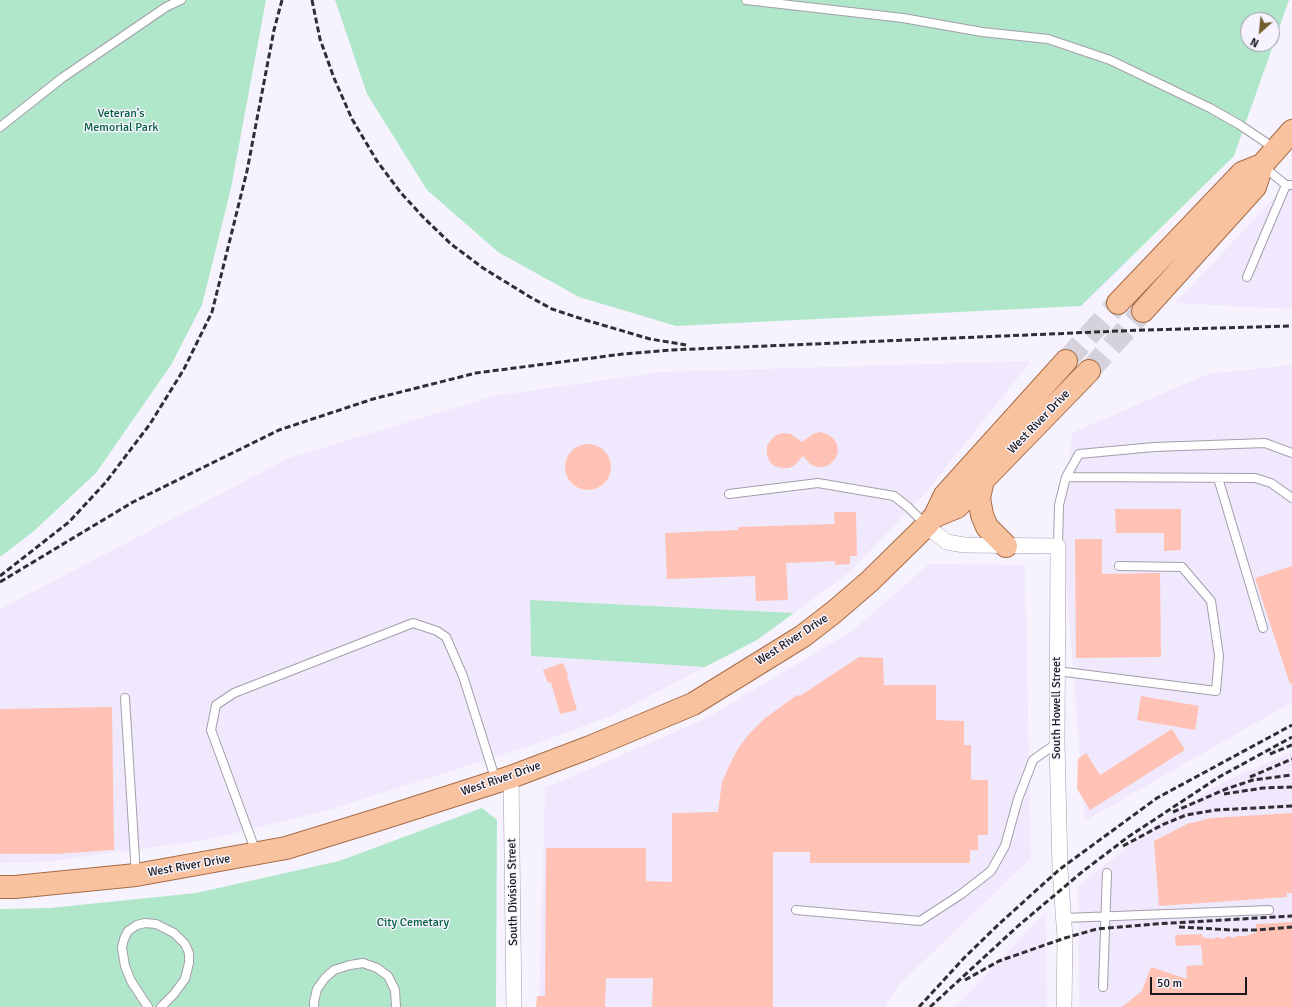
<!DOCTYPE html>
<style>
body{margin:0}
#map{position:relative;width:1292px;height:1007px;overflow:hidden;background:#f7f3fe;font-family:Signika,sans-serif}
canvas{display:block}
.north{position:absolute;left:1240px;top:12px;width:40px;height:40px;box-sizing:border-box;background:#f7f3fe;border:1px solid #9e9ba3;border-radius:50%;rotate:207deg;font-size:11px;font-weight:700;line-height:16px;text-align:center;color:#18171b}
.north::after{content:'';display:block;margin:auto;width:14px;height:18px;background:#715c2b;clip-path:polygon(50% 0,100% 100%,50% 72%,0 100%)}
.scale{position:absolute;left:1150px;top:977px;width:97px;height:18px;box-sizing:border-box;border:2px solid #18171b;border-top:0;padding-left:5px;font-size:12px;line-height:14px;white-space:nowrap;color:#18171b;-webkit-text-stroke:3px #f7f3fe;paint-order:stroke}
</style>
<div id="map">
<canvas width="1292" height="1007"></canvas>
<div class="north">N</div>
<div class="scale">50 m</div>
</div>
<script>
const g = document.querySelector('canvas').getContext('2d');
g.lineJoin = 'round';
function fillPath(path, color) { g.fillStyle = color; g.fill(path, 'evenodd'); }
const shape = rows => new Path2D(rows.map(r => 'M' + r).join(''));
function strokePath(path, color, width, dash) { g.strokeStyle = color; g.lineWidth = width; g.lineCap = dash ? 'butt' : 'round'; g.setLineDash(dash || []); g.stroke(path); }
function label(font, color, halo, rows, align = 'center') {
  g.font = font + ' Signika,sans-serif'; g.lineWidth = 3; g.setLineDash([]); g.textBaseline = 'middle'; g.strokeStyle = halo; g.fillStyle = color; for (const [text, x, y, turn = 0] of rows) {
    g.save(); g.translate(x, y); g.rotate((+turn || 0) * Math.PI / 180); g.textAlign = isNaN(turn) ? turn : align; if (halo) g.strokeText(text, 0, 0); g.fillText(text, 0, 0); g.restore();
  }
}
fillPath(shape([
 [1292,179,1292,309,1175,303],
 [1031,361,928,490,851,571,794,613,530,600,531,656,705,667,611,716,532,745,332,809,207,840,45,862,0,863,0,609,289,458,494,396,660,372],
 [1292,365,1292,702,1085,821,1062,529,1072,433,1208,374],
 [929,564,1025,565,1031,858,901,983,884,1007,539,1007,545,788,705,719,852,631],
 [1292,752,1292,1007,1079,1007,1078,886,1155,825,1223,782],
 [1046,912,1047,1007,955,1007]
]), '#f0e8fd');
fillPath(shape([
 [0,0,266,0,231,188,202,305,171,365,96,473,34,531,0,557],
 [335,0,1289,0,1234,156,1081,306,676,326,579,297,498,252,427,190,367,94],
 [1248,20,1272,20,1272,44,1248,44],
 [530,600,794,613,757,640,705,667,531,656],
 [482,808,497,820,496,1007,0,1007,0,909,50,908,196,893,339,861]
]), '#b0e7cb');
fillPath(shape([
 [820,432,827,434,833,438,837,444,838,452,835,459,830,464,824,467,817,467,810,464,803,456,795,465,789,468,781,468,774,466,769,461,767,454,767,446,771,440,776,435,783,433,791,434,802,442,813,434],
 '565 467a23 23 0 1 1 46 0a23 23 0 1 1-46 0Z',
 [1115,509,1181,509,1181,550,1164,551,1164,533,1116,533],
 [834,512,856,512,857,556,850,556,850,564,835,565,835,561,786,563,788,600,756,601,755,576,667,579,665,533,738,530,738,527,835,524],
 [1075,539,1102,539,1102,574,1160,573,1161,657,1076,658],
 [1292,566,1292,683,1290,684,1255,578],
 [859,657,883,658,884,685,936,685,936,720,964,721,964,745,971,745,971,780,988,780,988,835,978,835,978,850,970,850,970,863,810,863,810,852,773,852,773,1007,652,1007,653,978,606,978,605,1007,536,1007,537,996,545,996,546,848,646,848,646,881,672,882,672,813,718,812,722,782,730,764,739,747,750,733,764,719,797,695,800,696],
 [563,663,568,675,567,676,577,710,560,714,551,682,548,683,543,670],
 [1141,696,1199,706,1195,730,1137,720],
 [112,707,114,850,54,854,0,854,0,709],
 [1172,729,1185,750,1090,810,1077,789,1078,759,1086,753,1100,775],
 [1292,813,1292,893,1287,893,1287,897,1159,906,1154,841,1187,824,1211,818],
 [1292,922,1292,1007,1122,1007,1142,991,1151,967,1187,979,1186,966,1203,965,1201,945,1176,946,1175,935,1202,934,1202,937,1212,939,1217,937,1224,939,1227,936,1234,938,1237,936,1245,936,1257,932,1256,924]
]), '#ffc2b4');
strokePath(shape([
 [1066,361,1118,303],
 [1089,371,1143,311]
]), '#d6d2dc', 22, [22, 11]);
const lane = shape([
 [746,0,903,18,982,32,1048,39,1110,60,1210,108,1240,125,1274,148],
 [0,127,62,78,166,7,181,0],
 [1264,167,1286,185,1292,185],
 [1247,277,1286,185],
 [1066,477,1079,454,1154,447,1265,443,1292,453],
 [1218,478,1263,628],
 [729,494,818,483,894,496,908,507,926,525],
 [1058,546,1059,505,1066,477,1255,478,1271,483,1292,498],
 [1057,671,1216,691,1219,656,1211,601,1182,567,1119,566],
 [125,698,136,875],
 [256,852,211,730,216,705,234,693,413,623,437,631,446,637,463,676,496,781],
 [796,910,920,921,960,895,991,871,1005,846,1018,799,1033,760,1057,743],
 [1064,918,1269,910],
 [1103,987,1107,873],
 [148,1007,131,981,125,966,122,948,124,939,128,931,137,925,145,923,156,924,174,933,185,944,189,953,189,963,185,979,174,994,161,1007],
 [314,1007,314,1002,317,989,325,978,334,970,350,965,363,963,377,968,388,976,395,990,396,1007]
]);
const street = shape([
 [926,526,947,542,964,545,1058,546,1057,743,1060,869,1065,938,1064,1007],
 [511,777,514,1007]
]);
const primary = shape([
 [1118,303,1242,173,1262,165,1292,131],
 [1143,311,1255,187,1262,165],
 [983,480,979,498,982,515,987,527,1006,546],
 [935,516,957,507,1089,371],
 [0,887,15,887,136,875,286,848,377,820,511,777,590,747,693,704,803,636,834,612,870,581,926,526,935,516,945,495,1066,361]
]);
strokePath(lane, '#a39eab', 10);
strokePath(street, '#a39eab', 16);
strokePath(primary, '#a76c46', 24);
strokePath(lane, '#fff', 8);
strokePath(street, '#fff', 15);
strokePath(primary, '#f8c29e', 22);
strokePath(shape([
 [312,0,320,39,334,78,352,119,377,161,401,193,424,218,451,244,483,268,530,297,552,309,582,319,650,339,686,345],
 [0,576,69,522,106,482,150,424,184,369,212,312,247,171,274,30,282,0],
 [0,582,133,502,279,430,373,399,476,373,623,354,671,350,1144,330,1292,326],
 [1270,754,1292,745],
 [1250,777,1292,759],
 [1224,794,1263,788,1292,787],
 [1173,812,1226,789,1253,780,1292,775],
 [1123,846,1162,825,1186,815,1216,810,1292,806],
 [1179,927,1232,930,1257,930,1292,927],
 [965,980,999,961,1065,938,1097,929,1155,924,1292,916],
 [919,1007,964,958,1000,923,1060,869,1157,798,1292,725],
 [930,1007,1018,926,1082,872,1128,837,1219,777,1292,737]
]), '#302e33', 3, [6, 3]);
label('12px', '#006140', '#f7f3fe', [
 ["Veteran's",121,114],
 ["Memorial Park",121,128],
 ["City Cemetary",413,923]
]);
label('12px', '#18171b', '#f7f3fe', [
 ["West River Drive",1039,422,-46],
 ["West River Drive",792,640,-33],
 ["South Howell Street",1057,708,-90],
 ["West River Drive",501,779,-19],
 ["West River Drive",189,866,-10],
 ["South Division Street",513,892,-91]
]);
</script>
